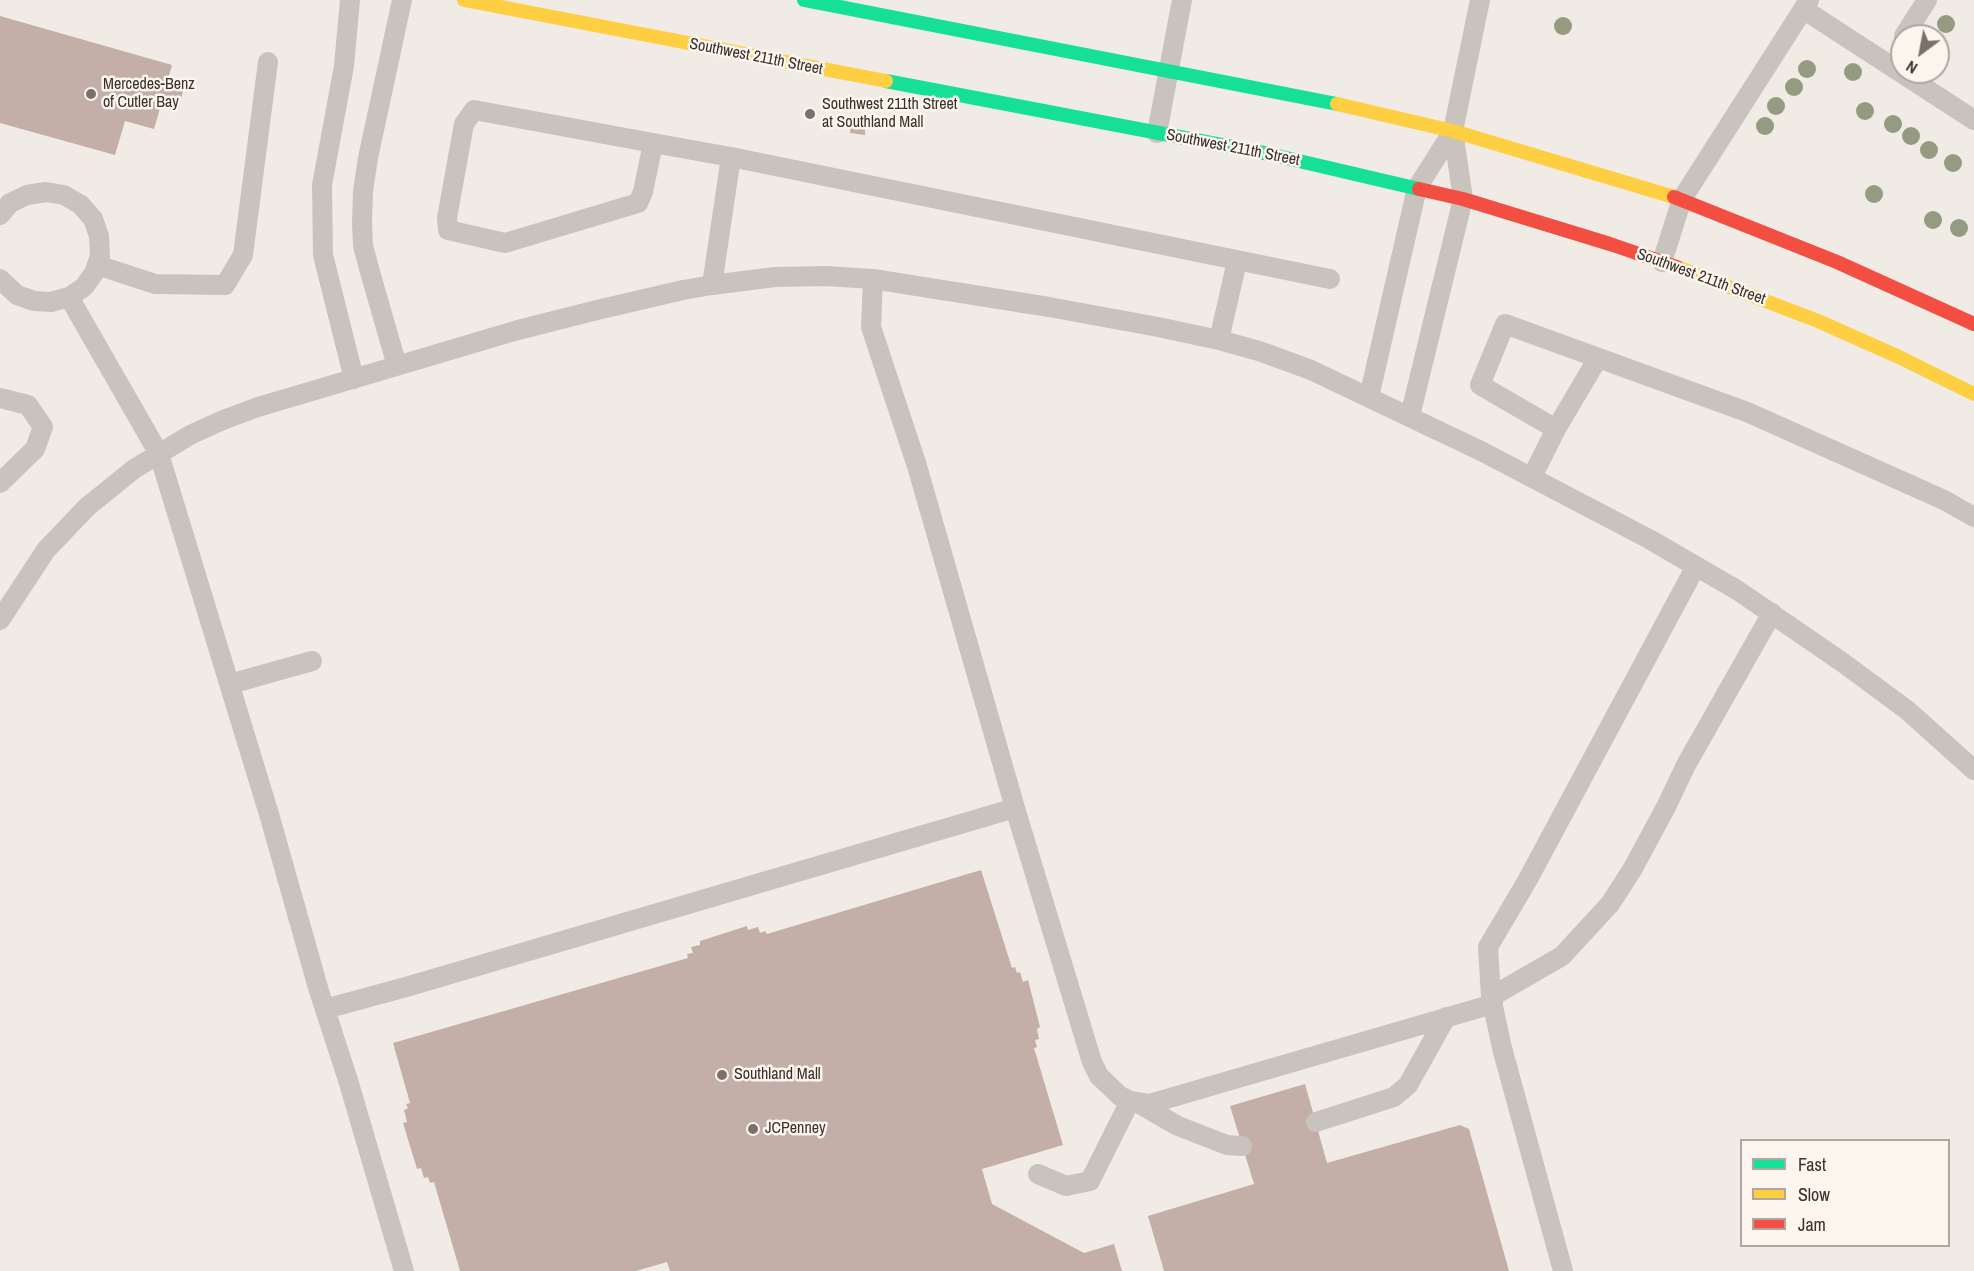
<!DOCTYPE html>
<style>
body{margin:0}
#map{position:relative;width:1974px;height:1271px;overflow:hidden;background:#f0ebe5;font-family:"Archivo Narrow",sans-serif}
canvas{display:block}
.legend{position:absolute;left:1740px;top:1139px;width:210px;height:108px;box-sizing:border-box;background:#fbf5ee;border:2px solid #aea6a0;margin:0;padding:8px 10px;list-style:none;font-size:18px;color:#3b302b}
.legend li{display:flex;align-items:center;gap:12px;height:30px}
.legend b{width:30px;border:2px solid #aea6a0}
.north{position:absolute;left:1890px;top:24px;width:60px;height:60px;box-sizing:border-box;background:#fbf5ee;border:2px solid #aea6a0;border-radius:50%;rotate:212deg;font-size:16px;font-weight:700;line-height:24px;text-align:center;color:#3b302b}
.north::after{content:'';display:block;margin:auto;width:21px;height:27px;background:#7a716c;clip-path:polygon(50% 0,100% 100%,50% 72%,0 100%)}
</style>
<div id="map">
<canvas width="1974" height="1271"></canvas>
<ul class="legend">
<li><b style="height:8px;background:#16e098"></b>Fast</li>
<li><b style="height:8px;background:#ffcf43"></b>Slow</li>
<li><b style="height:8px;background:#f24e42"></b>Jam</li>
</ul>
<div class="north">N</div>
</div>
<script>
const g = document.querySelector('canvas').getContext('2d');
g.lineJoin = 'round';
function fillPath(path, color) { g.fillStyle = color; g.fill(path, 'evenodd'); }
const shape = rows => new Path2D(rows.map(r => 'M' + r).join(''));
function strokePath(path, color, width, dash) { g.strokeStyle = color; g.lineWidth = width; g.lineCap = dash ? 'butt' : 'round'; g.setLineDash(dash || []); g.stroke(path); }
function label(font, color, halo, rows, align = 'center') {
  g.font = font + ' "Archivo Narrow",sans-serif'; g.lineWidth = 5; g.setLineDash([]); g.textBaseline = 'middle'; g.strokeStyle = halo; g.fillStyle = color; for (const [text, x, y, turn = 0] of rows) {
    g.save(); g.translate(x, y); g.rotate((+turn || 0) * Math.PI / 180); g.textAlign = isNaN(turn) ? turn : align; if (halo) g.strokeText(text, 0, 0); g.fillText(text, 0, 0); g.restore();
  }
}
fillPath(shape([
 [0,16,172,65,168,79,185,84,178,110,161,105,154,129,125,121,115,155,0,123],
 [851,125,865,127,865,135,850,133],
 [981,870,1012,968,1015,967,1017,973,1020,972,1023,982,1028,980,1040,1027,1037,1029,1039,1039,1035,1040,1037,1047,1034,1048,1063,1145,982,1169,992,1204,1084,1253,1114,1244,1122,1271,670,1271,667,1262,636,1271,460,1271,434,1182,430,1183,428,1177,424,1178,421,1168,417,1169,403,1123,407,1122,404,1110,408,1108,406,1104,410,1103,393,1043,688,958,687,954,693,953,691,947,700,945,700,941,747,926,748,930,758,927,760,933,765,931,767,934],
 [1305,1084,1327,1163,1460,1125,1469,1129,1509,1271,1164,1271,1148,1216,1254,1184,1230,1106]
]), '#c3afa7');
strokePath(shape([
 [350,0,344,66,322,185,323,255,354,379],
 [1803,9,1974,120],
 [1904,36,1927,0],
 [1157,133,1182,0],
 [653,143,643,192,638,203,505,243,448,230,447,218,464,124,474,110,653,143,731,157,1330,279],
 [0,215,10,203,27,195,46,192,64,195,81,205,93,219,99,236,100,256,94,273,84,287,69,297,51,302,34,301,17,295,0,279],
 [1662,262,1682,199,1809,0],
 [97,265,155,284,225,285,243,255,268,62],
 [873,279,871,327,917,466,1015,808,1092,1062,1099,1076,1120,1096,1130,1101,1149,1104,1493,1004],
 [712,285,731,157],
 [69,297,159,454,269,814,319,991,348,1080,404,1271],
 [1219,340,1237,261],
 [397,366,372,279,363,246,362,223,363,191,368,158,402,0],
 [1369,397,1417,188,1453,131,1480,0],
 [0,398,28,405,43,427,35,449,0,483],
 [1410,416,1463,199,1453,131],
 [1556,429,1480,385,1505,324,1747,412,1944,500,1974,517],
 [1532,477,1556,429,1598,358],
 [0,620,46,550,87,507,134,469,190,435,223,420,258,407,518,330,597,310,683,290,712,285,775,277,826,276,873,279,1049,307,1158,327,1219,340,1259,351,1311,370,1483,452,1649,539,1737,590,1842,662,1907,710,1974,770],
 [230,684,312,661],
 [1491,997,1562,956,1610,904,1632,870,1666,807,1686,765,1772,613],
 [325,1009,406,987,1015,808],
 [1138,1103,1178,1126,1227,1145,1242,1146],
 [1316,1122,1394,1097,1408,1085,1446,1017],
 [1038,1174,1066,1186,1090,1181,1130,1101],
 [1563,1271,1502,1048,1491,997,1488,947,1527,881,1696,566]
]), '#c9c3be', 20);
strokePath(shape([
 [804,0,1337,104],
 [886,81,1269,154,1419,189]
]), '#16e098', 14);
strokePath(shape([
 [464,0,886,81],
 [1337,104,1453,131,1674,197],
 [1677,267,1818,321,1899,357,1974,394]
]), '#ffcf43', 14);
strokePath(shape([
 [1419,189,1463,199,1610,244,1677,267],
 [1674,197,1837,262,1974,324]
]), '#f24e42', 14);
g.fillStyle = '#959b80';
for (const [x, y] of [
 [1946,24],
 [1563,26],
 [1807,69],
 [1853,72],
 [1794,87],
 [1776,106],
 [1865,111],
 [1893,124],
 [1765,126],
 [1911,136],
 [1929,150],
 [1953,163],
 [1874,194],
 [1933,220],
 [1959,228]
]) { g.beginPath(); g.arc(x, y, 9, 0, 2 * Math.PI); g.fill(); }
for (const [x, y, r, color] of [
 [91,94,6,"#7a716c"],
 [810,114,6,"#7a716c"],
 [722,1075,6,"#7a716c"],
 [753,1129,6,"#7a716c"]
]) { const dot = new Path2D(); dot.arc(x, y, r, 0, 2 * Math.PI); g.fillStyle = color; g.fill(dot); strokePath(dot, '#fbf5ee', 2); }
label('16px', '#3b302b', '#fbf5ee', [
 ["Southwest 211th Street",756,57,11],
 ["Southwest 211th Street",1233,148,11],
 ["Southwest 211th Street",1701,277,20]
]);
label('16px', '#3b302b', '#fbf5ee', [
 ["Mercedes-Benz",103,85],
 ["of Cutler Bay",103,103],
 ["Southwest 211th Street",822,105],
 ["at Southland Mall",822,123],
 ["Southland Mall",734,1075],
 ["JCPenney",765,1129]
], 'left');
</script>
